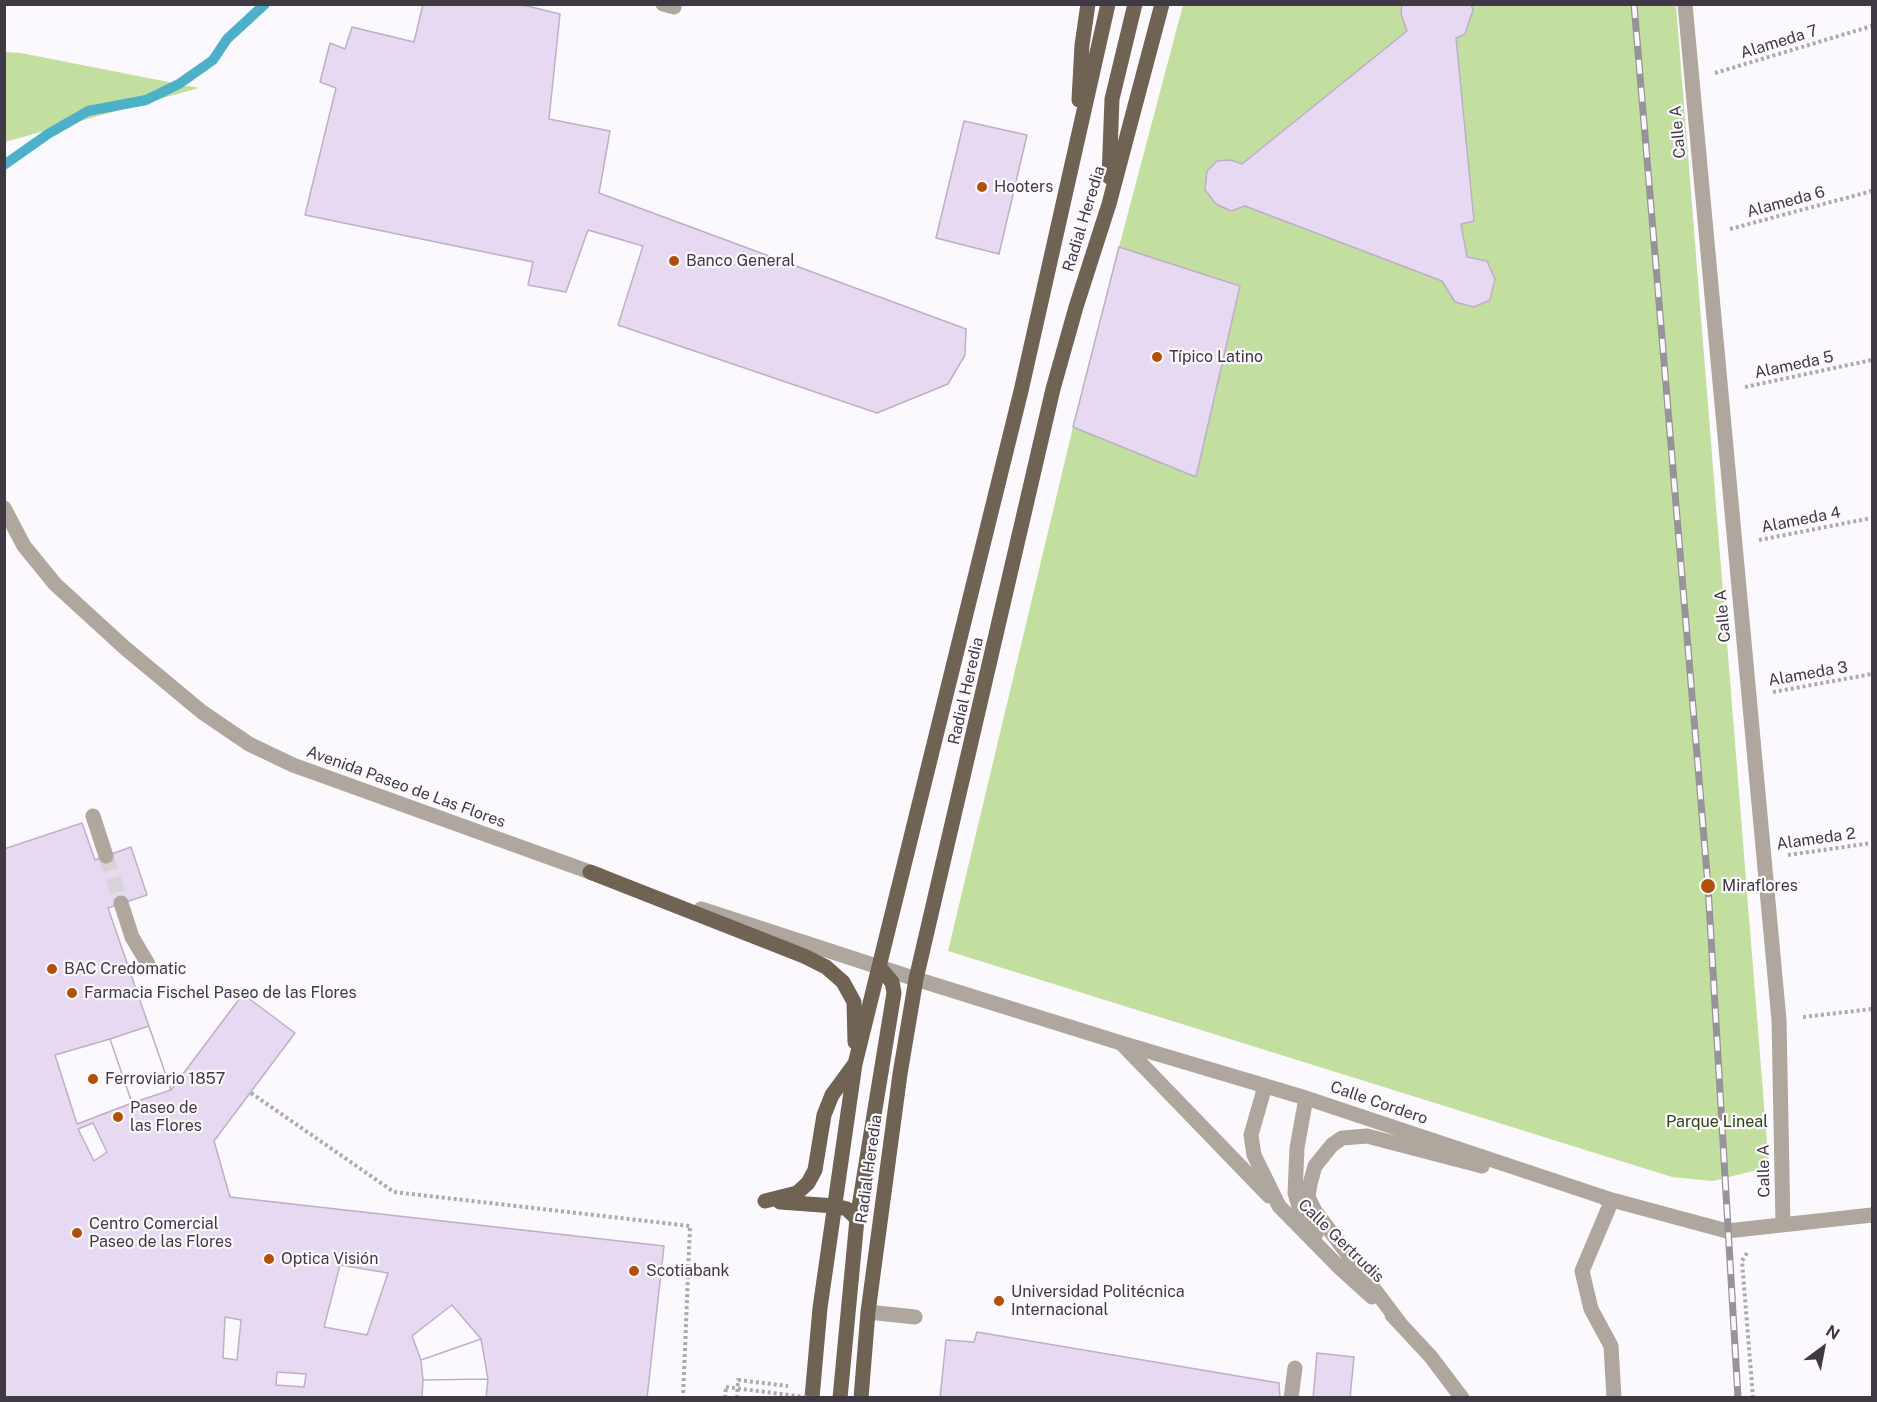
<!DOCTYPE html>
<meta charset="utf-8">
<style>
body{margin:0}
#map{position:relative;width:1877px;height:1402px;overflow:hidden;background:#fcf9fe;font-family:"Public Sans",sans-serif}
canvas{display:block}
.frame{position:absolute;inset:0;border:6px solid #3f3943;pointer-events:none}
.north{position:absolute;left:1793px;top:1318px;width:60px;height:60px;-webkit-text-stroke:4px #fcf9fe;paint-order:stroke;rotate:32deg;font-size:16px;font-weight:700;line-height:24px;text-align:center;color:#3f3943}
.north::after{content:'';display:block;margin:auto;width:21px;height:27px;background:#3f3943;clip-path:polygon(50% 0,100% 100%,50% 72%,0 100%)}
</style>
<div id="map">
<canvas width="1877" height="1402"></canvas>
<div class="frame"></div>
<div class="north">N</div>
</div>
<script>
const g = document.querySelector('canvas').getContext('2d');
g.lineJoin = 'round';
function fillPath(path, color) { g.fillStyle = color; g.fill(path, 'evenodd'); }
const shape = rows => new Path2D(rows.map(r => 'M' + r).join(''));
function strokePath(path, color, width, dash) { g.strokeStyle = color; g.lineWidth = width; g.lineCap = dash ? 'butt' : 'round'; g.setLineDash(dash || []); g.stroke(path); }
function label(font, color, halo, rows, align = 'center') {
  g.font = font + ' "Public Sans",sans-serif'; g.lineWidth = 4.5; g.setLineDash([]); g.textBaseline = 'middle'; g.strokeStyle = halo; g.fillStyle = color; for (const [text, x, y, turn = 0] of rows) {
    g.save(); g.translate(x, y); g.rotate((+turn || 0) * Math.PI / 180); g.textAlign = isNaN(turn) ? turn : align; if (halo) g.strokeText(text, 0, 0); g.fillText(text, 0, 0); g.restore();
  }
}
fillPath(shape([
 [1183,5,1402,5,1401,14,1407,31,1242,164,1231,160,1217,161,1207,171,1245,206,1442,281,1467,257,1461,224,1474,221,1456,38,1465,33,1473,11,1471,5,1676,5,1769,1167,1713,1181,1672,1177,948,951,1073,427,1196,477,1240,287,1119,247],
 [5,52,21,53,199,88,5,142]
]), '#c2dfa0');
strokePath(shape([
 [4,165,48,134,88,111,146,100,179,84,213,60,227,39,265,4]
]), '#4bb0c8', 10);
const building = shape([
 [423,4,519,4,560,14,549,119,610,131,599,193,966,329,965,355,948,384,877,413,618,325,643,246,588,230,566,292,528,285,533,262,305,215,336,88,320,82,330,43,345,49,352,27,414,42,423,4],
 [1402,4,1471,4,1473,10,1465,34,1456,38,1474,221,1461,224,1467,257,1487,261,1495,279,1490,300,1474,307,1455,302,1442,281,1245,206,1231,211,1216,204,1205,190,1207,171,1217,161,1231,160,1242,164,1407,31,1401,14,1402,4],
 [964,121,1027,135,999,254,936,238,964,121],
 [1119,247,1240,286,1196,477,1073,427,1119,247],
 [82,823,95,860,131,847,147,895,108,908,171,1090,243,994,295,1033,214,1141,230,1197,664,1246,647,1398,4,1398,4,849,82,823],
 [149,1026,171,1090,132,1103,110,1039,149,1026],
 [110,1039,132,1103,77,1124,55,1055,110,1039],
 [93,1123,107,1152,94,1161,78,1129,93,1123],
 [340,1265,388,1273,367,1335,324,1327,340,1265],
 [452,1305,481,1339,421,1360,412,1336,452,1305],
 [225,1317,241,1320,237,1360,223,1358,225,1317],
 [977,1332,1279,1383,1280,1398,940,1398,946,1340,974,1342,977,1332],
 [481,1339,488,1379,423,1380,421,1360,481,1339],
 [1317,1353,1354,1357,1350,1398,1313,1398,1317,1353],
 [277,1372,306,1374,304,1387,276,1385,277,1372],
 [488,1379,486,1398,422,1398,423,1380,488,1379]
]);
fillPath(building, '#e7d9f1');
strokePath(building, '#bdafc6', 1.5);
strokePath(shape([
 [106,856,121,903]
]), '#d6d3d9', 15, [15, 8]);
strokePath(shape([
 [1715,73,1872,26],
 [1730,229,1872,191],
 [1745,387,1872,360],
 [1759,540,1872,518],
 [1773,692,1872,674],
 [1788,855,1872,843],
 [1803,1017,1872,1009],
 [251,1093,394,1192,690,1226,683,1398],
 [1747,1253,1742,1261,1753,1398],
 [725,1398,726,1387],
 [737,1398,738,1380,788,1386]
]), '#ada9b0', 4, [3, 3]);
strokePath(shape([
 [663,4,674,7],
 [1685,4,1779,1020,1783,1225],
 [4,508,24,546,55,584,125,648,202,712,249,744,293,765,601,876],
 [93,816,106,856],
 [121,903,132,937,148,964],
 [701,909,916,979,1121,1043,1306,1098,1612,1200,1727,1231,1872,1215],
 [1123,1045,1269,1196],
 [1265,1086,1251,1135,1254,1155,1279,1206,1340,1268,1372,1297],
 [1306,1098,1297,1148,1295,1193,1299,1207,1316,1234],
 [1604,1198,1612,1200,1582,1271,1591,1309,1611,1346,1614,1398],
 [868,1312,915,1317],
 [1392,1315,1431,1357,1462,1398],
 [1399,1322,1315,1211,1308,1197,1310,1184,1315,1166,1332,1145,1342,1138,1367,1136,1482,1166],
 [1291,1398,1295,1368]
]), '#afa79e', 15);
strokePath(shape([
 [1079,100,1082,45,1088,4],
 [1109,177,1112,99,1135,4],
 [590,872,804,956,826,967,843,982,854,1002,855,1042],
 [765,1201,797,1193,808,1183,815,1170,824,1115,832,1095,854,1065],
 [780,1202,835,1206,847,1209,857,1219,840,1398],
 [857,1219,894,993,892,982,880,968],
 [812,1398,820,1308,855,1064,1021,391,1108,4],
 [861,1398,868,1312,900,1074,916,979,1053,389,1076,307,1109,204,1162,4]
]), '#716353', 15);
const rail = shape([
 [1634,4,1708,886,1738,1398]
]);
strokePath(rail, '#98939b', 7);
strokePath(rail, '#fcf9fe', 4.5, [14]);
strokePath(shape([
 [726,1387,813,1398]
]), '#ada9b0', 4, [3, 3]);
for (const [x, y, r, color] of [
 [982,187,6,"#b05009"],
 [674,261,6,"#b05009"],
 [1157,357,6,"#b05009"],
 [1708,886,8,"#b05009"],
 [52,969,6,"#b05009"],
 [72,993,6,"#b05009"],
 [93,1079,6,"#b05009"],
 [118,1117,6,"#b05009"],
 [77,1233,6,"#b05009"],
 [269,1259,6,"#b05009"],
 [634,1271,6,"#b05009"],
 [999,1301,6,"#b05009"]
]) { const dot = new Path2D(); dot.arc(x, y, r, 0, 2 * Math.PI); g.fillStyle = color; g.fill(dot); strokePath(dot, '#fcf9fe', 2); }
label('16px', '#3f3943', '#fcf9fe', [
 ["Alameda 7",1779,42,-17],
 ["Calle A",1678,132,-95],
 ["Alameda 6",1786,202,-15],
 ["Radial Heredia",1084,219,-73],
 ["Alameda 5",1794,365,-12],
 ["Alameda 4",1801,520,-11],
 ["Calle A",1723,616,-95],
 ["Alameda 3",1808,674,-10],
 ["Radial Heredia",966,691,-77],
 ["Avenida Paseo de Las Flores",406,787,20],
 ["Alameda 2",1816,839,-8],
 ["Calle Cordero",1379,1103,19],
 ["Radial Heredia",869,1169,-82],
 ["Calle A",1764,1171,-91],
 ["Calle Gertrudis",1341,1241,44]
]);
label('16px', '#3f3943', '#fcf9fe', [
 ["Hooters",994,187],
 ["Banco General",686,261],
 ["Típico Latino",1169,357],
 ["Miraflores",1722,886],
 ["BAC Credomatic",64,969],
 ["Farmacia Fischel Paseo de las Flores",84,993],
 ["Ferroviario 1857",105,1079],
 ["Paseo de",130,1108],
 ["las Flores",130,1126],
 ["Centro Comercial",89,1224],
 ["Paseo de las Flores",89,1242],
 ["Optica Visión",281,1259],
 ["Scotiabank",646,1271],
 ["Universidad Politécnica",1011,1292],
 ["Internacional",1011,1310]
], 'left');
label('16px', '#2e4210', '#fcf9fe', [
 ["Parque Lineal",1717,1122]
]);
</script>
